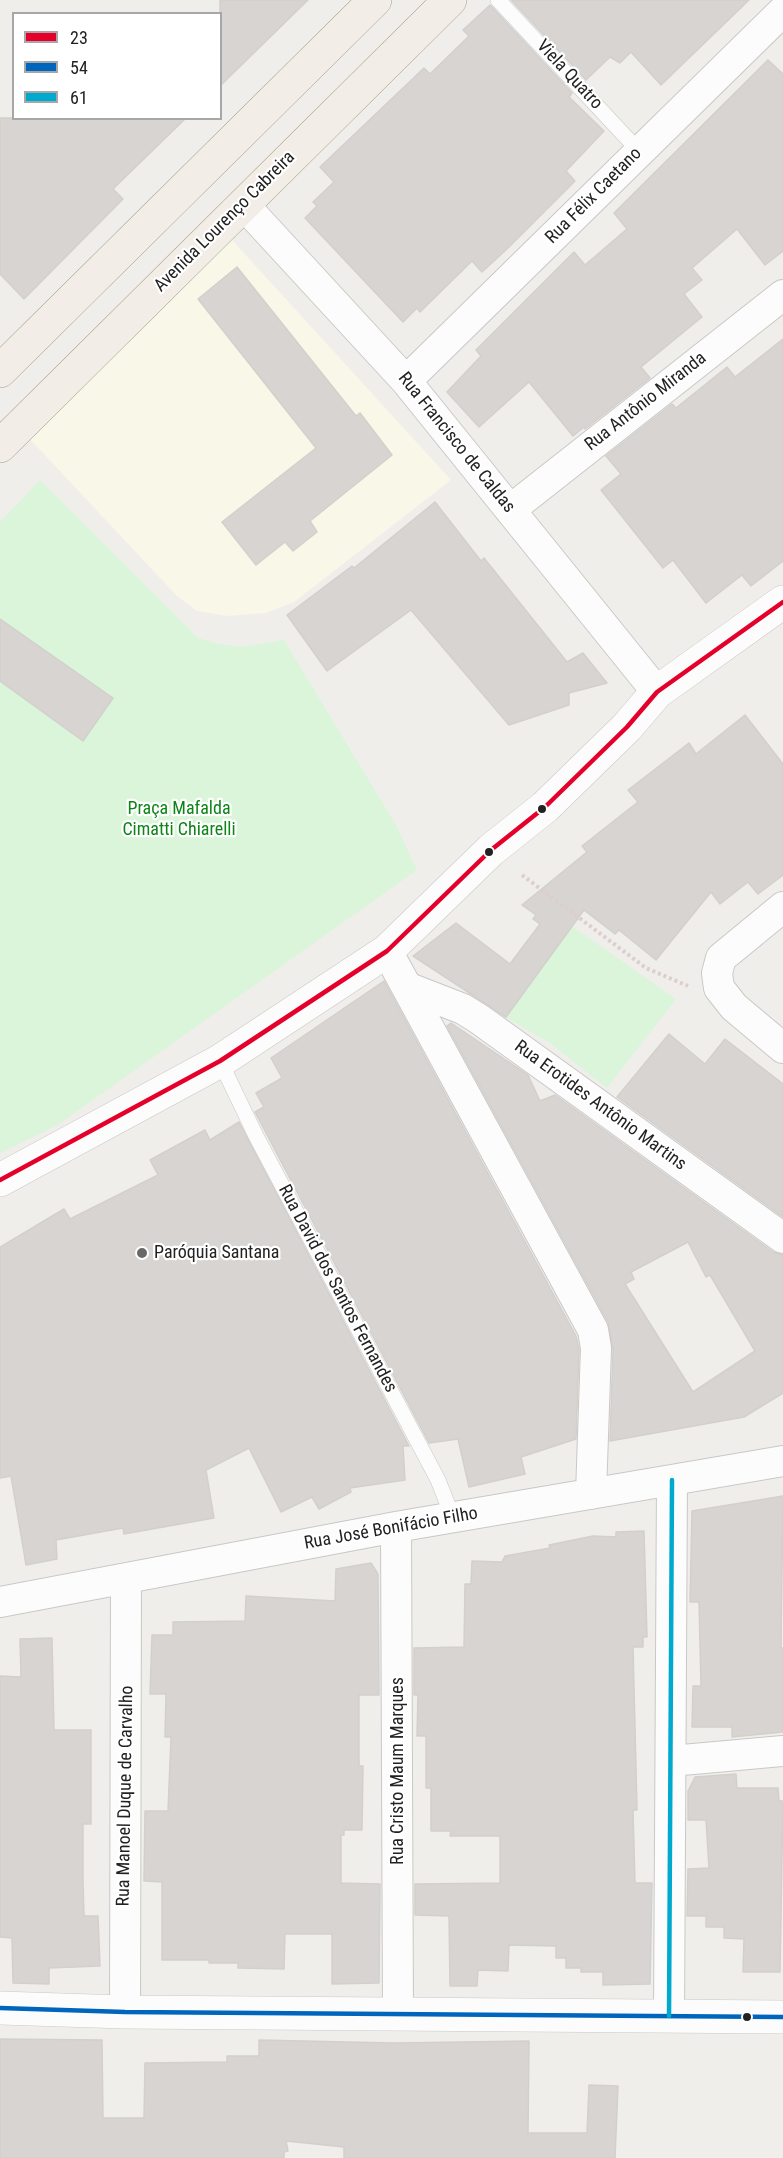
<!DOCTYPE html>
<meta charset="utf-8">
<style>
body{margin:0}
#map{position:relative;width:783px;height:2158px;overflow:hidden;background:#f0eeeb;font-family:"Roboto Condensed",sans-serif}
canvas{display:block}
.legend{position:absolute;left:12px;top:12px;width:210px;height:108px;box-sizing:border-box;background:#fff;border:2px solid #a7a7a7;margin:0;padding:8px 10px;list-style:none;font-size:18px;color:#222}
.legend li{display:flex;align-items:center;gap:12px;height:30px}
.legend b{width:30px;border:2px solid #a7a7a7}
</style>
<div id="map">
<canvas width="783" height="2158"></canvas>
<ul class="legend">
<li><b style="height:8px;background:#e4002b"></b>23</li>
<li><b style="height:8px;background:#0065bd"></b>54</li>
<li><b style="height:8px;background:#00a9ce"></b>61</li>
</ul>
</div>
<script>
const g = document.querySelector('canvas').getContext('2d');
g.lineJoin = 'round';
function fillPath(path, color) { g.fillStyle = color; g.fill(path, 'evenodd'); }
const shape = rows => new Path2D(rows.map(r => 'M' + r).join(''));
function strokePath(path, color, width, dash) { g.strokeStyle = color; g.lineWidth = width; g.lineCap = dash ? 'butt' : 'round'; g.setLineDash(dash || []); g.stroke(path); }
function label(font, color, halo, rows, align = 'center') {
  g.font = font + ' "Roboto Condensed",sans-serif'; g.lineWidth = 4.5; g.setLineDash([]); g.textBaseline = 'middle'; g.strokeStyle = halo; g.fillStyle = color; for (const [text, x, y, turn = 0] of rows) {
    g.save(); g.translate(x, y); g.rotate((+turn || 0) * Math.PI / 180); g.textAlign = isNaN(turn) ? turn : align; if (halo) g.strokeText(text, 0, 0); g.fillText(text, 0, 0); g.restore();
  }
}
fillPath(shape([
 [232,240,451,480,294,602,266,613,227,616,197,611,176,595,26,435]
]), '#f8f7e8');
fillPath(shape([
 [40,480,198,638,214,643,241,647,284,640,396,825,417,870,59,1124,0,1153,0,522],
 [569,924,676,999,607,1088,550,1043,499,1014]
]), '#daf5da');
const building = shape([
 [220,0,308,0,220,86,220,0],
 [511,0,749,0,661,85,631,52,620,63,610,57,586,80,511,0],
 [490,5,572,93,569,97,604,131,566,171,575,181,508,248,482,272,472,261,420,312,417,308,403,322,305,218,317,206,313,202,334,182,320,167,424,68,430,74,469,36,463,30,490,5],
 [768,60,783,74,783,251,765,265,737,229,692,268,702,280,684,294,702,317,641,367,650,378,585,429,584,427,573,436,529,382,479,427,447,392,481,356,476,350,574,252,585,265,627,229,614,213,768,60],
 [0,118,186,118,113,189,123,199,24,299,0,274,0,118],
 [237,267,356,416,360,413,392,455,310,521,317,532,293,551,285,542,256,565,222,522,316,448,198,299,237,267],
 [783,339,783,561,751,586,742,575,706,603,673,560,663,568,601,490,621,474,606,456,672,404,676,408,727,367,735,377,783,339],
 [435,502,481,561,484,558,567,662,583,653,607,683,569,693,569,705,509,725,411,610,327,671,287,615,352,566,354,568,435,502],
 [0,619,113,698,83,741,0,681,0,619],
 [745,715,783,764,783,875,758,894,748,882,720,904,711,892,656,960,619,930,615,934,584,910,506,1017,413,956,456,923,510,964,540,924,533,919,536,915,522,905,587,852,582,846,638,802,628,790,689,743,696,754,745,715],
 [384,981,576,1336,579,1349,576,1439,521,1457,525,1474,469,1487,458,1439,429,1443,255,1112,264,1107,256,1093,282,1078,271,1058,384,981],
 [451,1023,528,1075,540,1101,555,1095,773,1252,783,1255,783,1393,744,1417,610,1441,613,1349,608,1322,447,1026,451,1023],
 [688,1242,706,1277,710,1275,755,1351,693,1392,625,1284,634,1279,631,1272,688,1242],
 [669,1034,705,1064,725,1039,783,1084,783,1217,617,1097,669,1034],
 [239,1122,409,1446,403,1446,405,1480,350,1488,351,1492,319,1509,312,1497,281,1512,249,1448,206,1470,214,1518,124,1534,123,1528,56,1540,57,1559,26,1565,11,1476,0,1478,0,1247,64,1209,70,1219,158,1175,150,1160,205,1130,210,1140,239,1122],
 [783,1496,781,1648,783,1648,783,1732,732,1737,732,1727,692,1727,693,1686,701,1686,699,1602,690,1602,692,1511,783,1496],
 [644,1531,647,1637,643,1637,643,1647,633,1647,637,1810,633,1810,635,1883,652,1883,650,1984,603,1985,603,1972,581,1972,581,1968,566,1968,566,1958,556,1958,556,1946,509,1945,508,1971,478,1970,477,1986,450,1986,449,1916,415,1915,415,1884,500,1883,500,1836,450,1836,451,1831,431,1831,431,1788,426,1788,426,1736,417,1736,418,1695,414,1695,414,1648,464,1647,465,1584,471,1584,472,1561,502,1562,505,1556,550,1548,549,1545,593,1536,616,1537,616,1532,644,1531],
 [371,1563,378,1574,379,1695,359,1695,359,1766,363,1766,362,1830,344,1830,344,1835,341,1835,341,1883,380,1884,379,1983,332,1984,332,1934,285,1934,284,1969,238,1968,238,1963,209,1963,209,1960,162,1960,162,1882,144,1881,145,1811,168,1811,171,1737,165,1737,166,1694,150,1694,152,1635,173,1635,173,1622,245,1621,246,1596,335,1601,336,1569,371,1563],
 [52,1638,54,1730,91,1730,91,1824,83,1824,83,1882,84,1916,98,1916,100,1966,49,1968,49,1984,13,1983,12,1938,0,1937,0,1676,21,1677,20,1639,52,1638],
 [736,1774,737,1788,778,1788,779,1801,783,1801,780,1972,743,1972,744,1939,724,1938,724,1927,706,1927,706,1916,687,1916,688,1869,709,1868,706,1820,688,1820,688,1791,695,1777,736,1774],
 [0,2039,102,2040,103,2118,144,2118,145,2063,227,2062,227,2056,259,2056,259,2040,394,2043,529,2041,528,2133,587,2133,589,2085,618,2086,615,2158,344,2158,344,2147,286,2141,288,2151,284,2152,284,2158,0,2158,0,2039]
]);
fillPath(building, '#d7d4d2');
strokePath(building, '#d3d0cc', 1.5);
const service = shape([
 [498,0,639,151],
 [220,1061,256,1136,438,1480,453,1518]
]);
const minor = shape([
 [243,204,406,381,657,692],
 [406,381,783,11],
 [510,510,783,295],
 [783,907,721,958,717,973,719,988,734,1007,783,1048],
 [387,951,593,1330,596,1348,591,1494],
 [409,988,463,1009,479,1019,783,1238],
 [396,1527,398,2015],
 [0,1602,396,1527,783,1461],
 [671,1761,783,1751],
 [125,2012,126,1579],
 [669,2016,672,1480]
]);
const tertiary = shape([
 [0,1180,220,1061,387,951,491,850,545,807,627,727,657,692,783,602],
 [0,2008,125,2012,783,2017]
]);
const primary = shape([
 [0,371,375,0],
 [0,446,450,0]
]);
strokePath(service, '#c9c8c7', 16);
strokePath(minor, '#c9c8c7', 32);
strokePath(tertiary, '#c9c8c7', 34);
strokePath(primary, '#a79c86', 34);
strokePath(shape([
 [522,875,646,968,688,986]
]), '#dccecd', 4, [3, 3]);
strokePath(service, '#fdfcfc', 15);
strokePath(minor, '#fdfcfc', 30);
strokePath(tertiary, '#fdfcfc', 33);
strokePath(primary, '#f3ede7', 33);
strokePath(shape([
 [0,1180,220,1061,387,951,491,850,545,807,627,727,657,692,783,602]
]), '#e4002b', 4.5);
strokePath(shape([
 [0,2008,125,2012,783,2017]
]), '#0065bd', 4.5);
strokePath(shape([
 [669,2016,672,1480]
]), '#00a9ce', 4.5);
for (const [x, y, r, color] of [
 [542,809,5,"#222"],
 [489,852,5,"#222"],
 [142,1253,6,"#6a6968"],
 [747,2017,5,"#222"]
]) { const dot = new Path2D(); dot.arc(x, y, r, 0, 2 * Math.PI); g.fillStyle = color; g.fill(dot); strokePath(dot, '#fff', 2); }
label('18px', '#222', '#fff', [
 ["Viela Quatro",569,75,47],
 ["Rua Félix Caetano",594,196,-45],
 ["Avenida Lourenço Cabreira",225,222,-45],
 ["Rua Antônio Miranda",646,402,-38],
 ["Rua Francisco de Caldas",456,443,51],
 ["Rua Erotides Antônio Martins",600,1106,36],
 ["Rua David dos Santos Fernandes",337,1289,62],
 ["Rua José Bonifácio Filho",391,1529,-10],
 ["Rua Cristo Maum Marques",398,1771,-90],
 ["Rua Manoel Duque de Carvalho",126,1796,-89]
]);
label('18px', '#0c8416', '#fff', [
 ["Praça Mafalda",179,809],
 ["Cimatti Chiarelli",179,830]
]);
label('18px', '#222', '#fff', [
 ["Paróquia Santana",154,1253]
], 'left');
</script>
